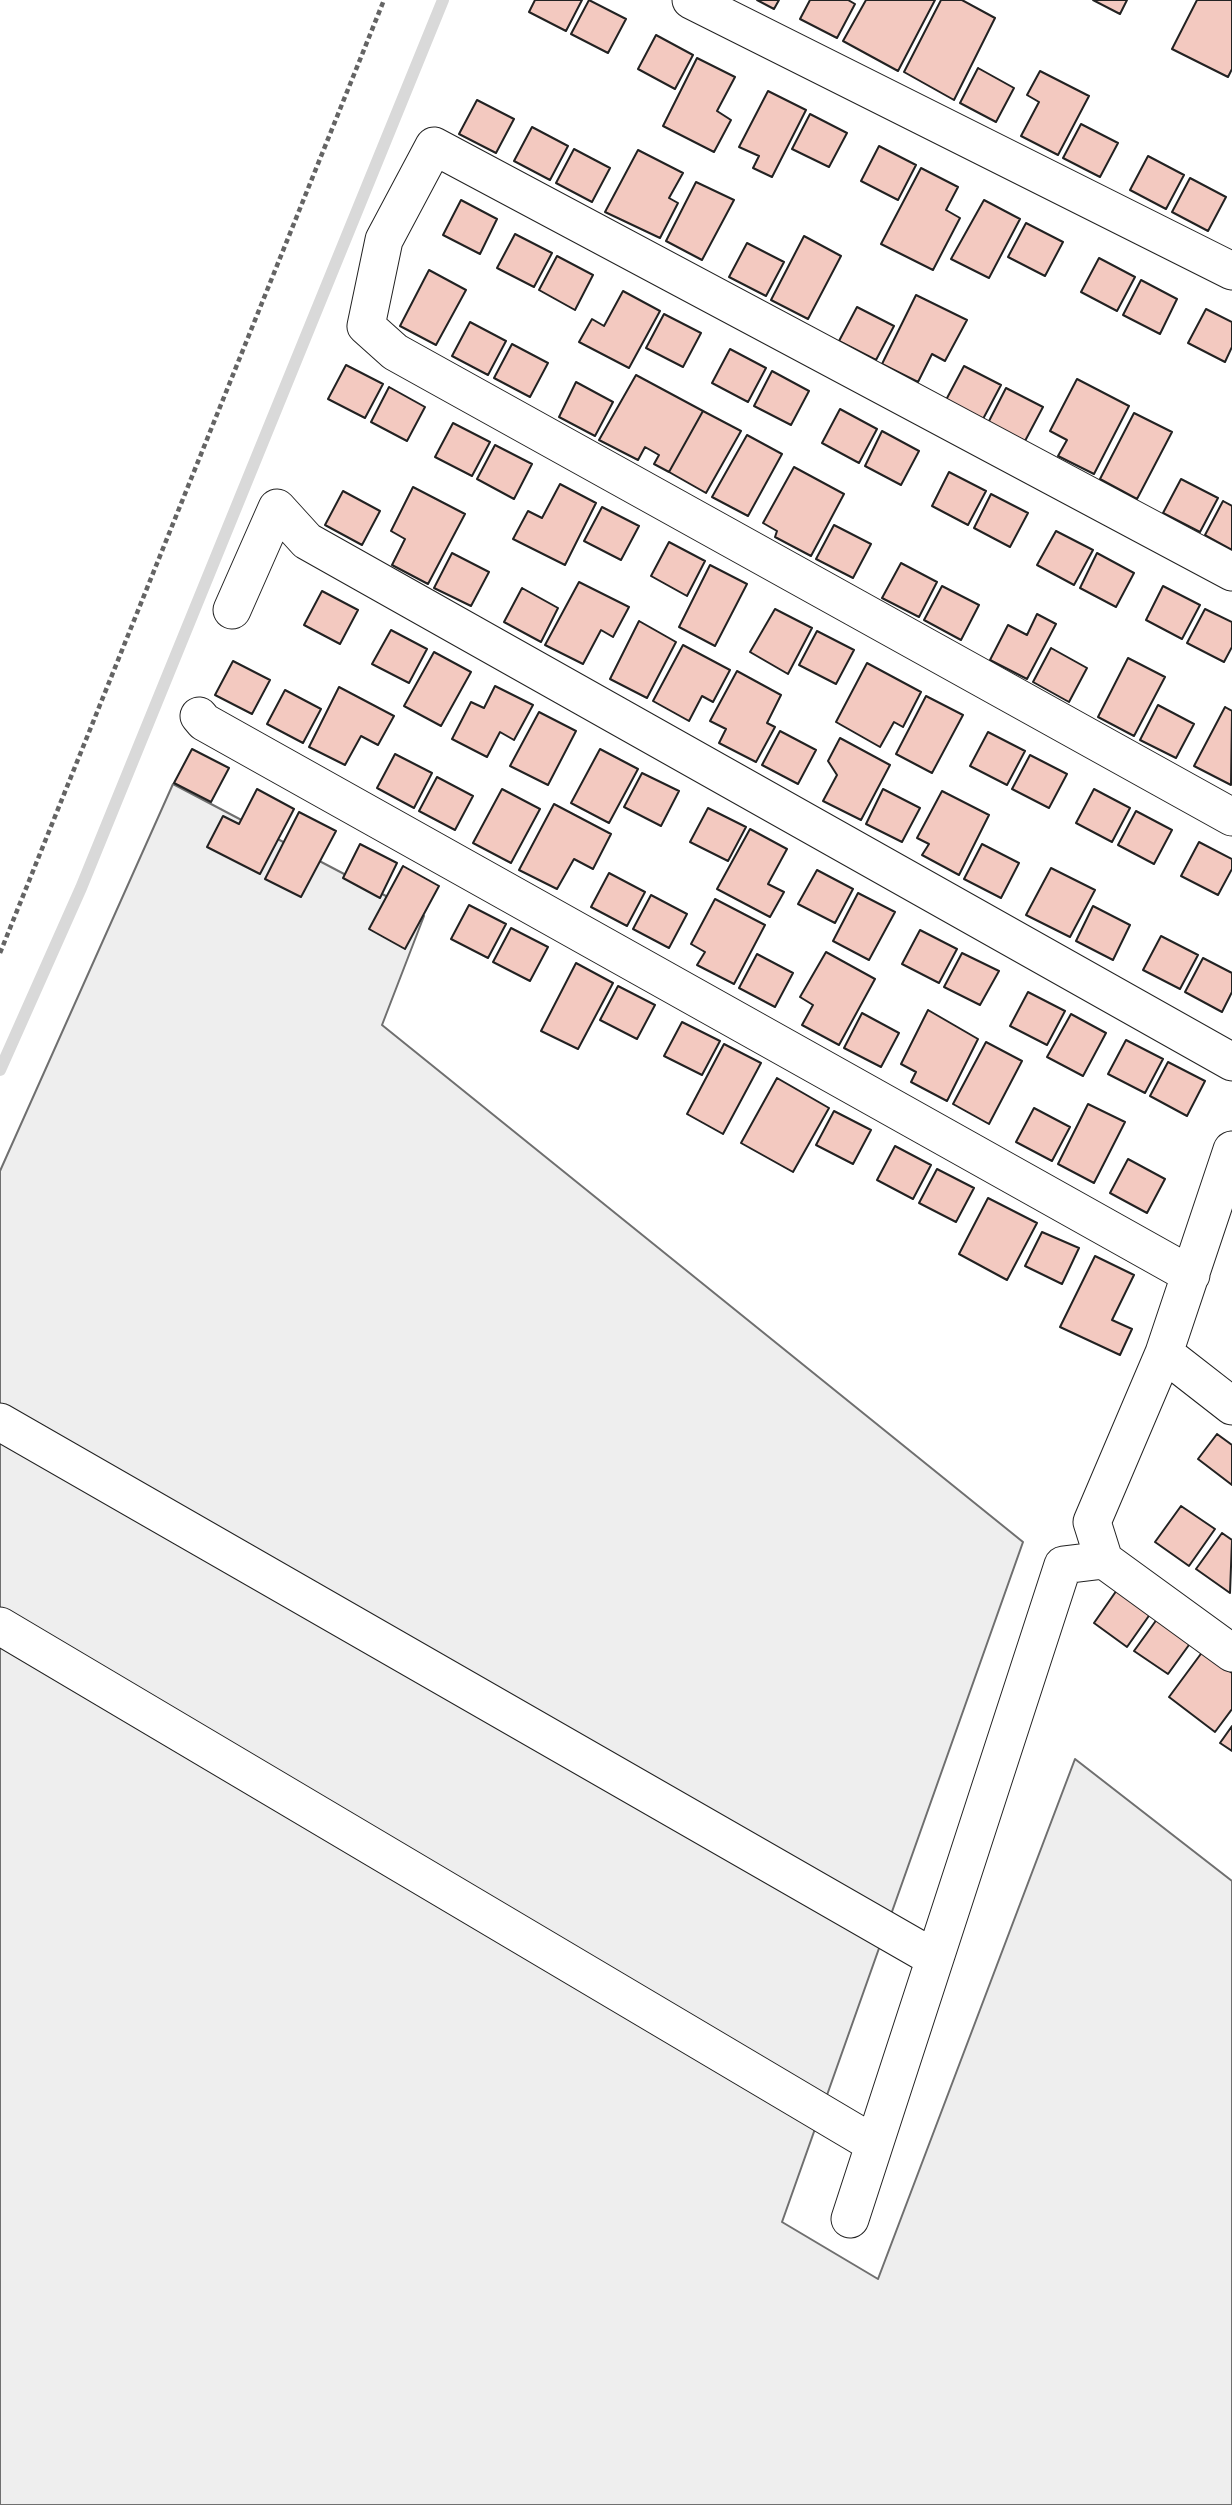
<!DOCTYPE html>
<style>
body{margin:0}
canvas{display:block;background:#fff}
</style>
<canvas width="1232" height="2505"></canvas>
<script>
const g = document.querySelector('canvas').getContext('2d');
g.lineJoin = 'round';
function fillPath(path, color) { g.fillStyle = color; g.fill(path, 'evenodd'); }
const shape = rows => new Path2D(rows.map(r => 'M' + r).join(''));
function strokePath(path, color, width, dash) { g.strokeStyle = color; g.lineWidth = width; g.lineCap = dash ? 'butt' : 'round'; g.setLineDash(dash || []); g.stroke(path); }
const green = shape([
 [173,784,424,916,382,1025,1023,1542,782,2222,878,2279,1075,1759,1232,1881,1232,2505,0,2505,0,1171,173,784]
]);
fillPath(green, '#eee');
strokePath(green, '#6f6f6f', 2);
strokePath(shape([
 [0,1070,81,888,443,0]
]), '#d9d9d9', 12);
const building = shape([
 [535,0,582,0,566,31,529,12,535,0],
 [589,0,626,19,608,53,571,34,589,0],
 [757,0,779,0,774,9,757,0],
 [810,0,848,0,855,4,837,38,800,19,810,0],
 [866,0,935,0,898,71,843,41,866,0],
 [941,0,962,0,995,18,954,100,904,72,941,0],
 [1093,0,1127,0,1120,14,1093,0],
 [1197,0,1232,0,1232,69,1228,77,1172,49,1197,0],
 [656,35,693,55,675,89,638,69,656,35],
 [697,58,735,77,717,111,731,120,714,152,663,126,697,58],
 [978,68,1014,88,996,122,960,103,978,68],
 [1040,71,1089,96,1058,155,1021,136,1039,102,1027,95,1040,71],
 [768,91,806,110,772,177,753,168,759,156,739,147,768,91],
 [477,100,514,119,496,153,459,134,477,100],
 [810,114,847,133,829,167,792,149,810,114],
 [1081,124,1118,143,1100,177,1063,158,1081,124],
 [532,127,568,146,550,180,514,161,532,127],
 [879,146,916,165,898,200,861,181,879,146],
 [574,149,610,168,592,202,556,183,574,149],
 [638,150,683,173,669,198,678,203,660,238,605,212,638,150],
 [1148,156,1184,175,1166,209,1130,190,1148,156],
 [921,168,958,187,946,210,960,218,933,270,881,244,921,168],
 [1190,178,1226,197,1208,231,1172,212,1190,178],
 [696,182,734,200,702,260,666,241,696,182],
 [461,200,497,219,480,254,443,235,461,200],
 [984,200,1020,219,989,278,951,259,984,200],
 [1026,223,1063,242,1045,276,1008,257,1026,223],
 [515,234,552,253,534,287,497,268,515,234],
 [804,236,841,256,808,319,771,300,804,236],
 [747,243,784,262,766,296,729,277,747,243],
 [557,256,593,275,575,310,539,290,557,256],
 [1099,258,1135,277,1117,311,1081,292,1099,258],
 [429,270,466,290,436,345,400,326,429,270],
 [1141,280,1177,299,1160,334,1123,315,1141,280],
 [623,291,660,311,629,368,579,342,592,319,604,326,623,291],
 [916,295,967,320,945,361,932,354,918,382,882,364,916,295],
 [857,307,894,326,876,360,839,341,857,307],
 [1206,309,1232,322,1232,347,1225,362,1188,343,1206,309],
 [664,314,701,333,683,367,646,348,664,314],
 [470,322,506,341,488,375,452,356,470,322],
 [512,344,548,363,530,397,494,378,512,344],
 [730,349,766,368,748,402,712,383,730,349],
 [346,365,383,384,365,418,328,399,346,365],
 [964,366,1001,385,983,419,946,400,964,366],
 [772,371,809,391,791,425,754,406,772,371],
 [636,375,703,411,669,472,654,464,659,455,645,447,638,460,599,440,636,375],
 [1077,379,1129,406,1094,474,1058,456,1067,440,1050,431,1077,379],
 [576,382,613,402,595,436,559,417,576,382],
 [389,387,425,407,407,441,371,422,389,387],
 [1006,388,1043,407,1025,441,988,423,1006,388],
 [840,409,877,429,859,463,822,443,840,409],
 [703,411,741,431,706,493,669,472,703,411],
 [1134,413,1172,432,1137,499,1100,479,1134,413],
 [453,423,490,442,472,476,435,457,453,423],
 [882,431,919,451,901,485,865,466,882,431],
 [747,435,782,454,748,516,712,497,747,435],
 [495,445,532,464,514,499,477,479,495,445],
 [794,467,844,494,811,556,775,537,777,531,763,523,794,467],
 [949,472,986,491,968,525,932,506,949,472],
 [1181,479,1218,498,1200,532,1163,513,1181,479],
 [560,484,596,503,565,565,513,539,528,511,542,518,560,484],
 [413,487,465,514,428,584,392,565,405,539,391,531,413,487],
 [343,491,380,511,362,545,325,525,343,491],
 [991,494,1028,513,1010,547,974,528,991,494],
 [1223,501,1232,506,1232,550,1205,535,1223,501],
 [602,507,639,526,621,560,584,541,602,507],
 [834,525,871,544,853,578,816,559,834,525],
 [1056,531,1093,550,1074,585,1037,565,1056,531],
 [669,542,705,561,687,596,651,576,669,542],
 [452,553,489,572,471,606,434,588,452,553],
 [1097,553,1134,573,1116,607,1080,588,1097,553],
 [901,563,937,582,919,617,882,598,901,563],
 [710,565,747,584,715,646,679,627,710,565],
 [579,582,629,607,613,637,601,630,583,664,545,645,579,582],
 [942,586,979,605,961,640,924,620,942,586],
 [1163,586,1200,605,1182,639,1146,620,1163,586],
 [522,588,558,608,541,642,504,622,522,588],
 [322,591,358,610,340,644,304,625,322,591],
 [775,609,812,628,788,674,750,652,775,609],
 [1205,609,1232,622,1232,647,1224,662,1187,643,1205,609],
 [1037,614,1056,624,1027,679,990,660,1008,625,1027,635,1037,614],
 [639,621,676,642,647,698,610,679,639,621],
 [391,630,427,649,409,683,372,664,391,630],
 [817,631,854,650,836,684,799,665,817,631],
 [683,645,730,670,713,702,702,696,689,721,653,701,683,645],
 [1051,648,1087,668,1069,702,1033,682,1051,648],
 [434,652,471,672,441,726,404,706,434,652],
 [1128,658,1165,677,1134,736,1098,717,1128,658],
 [233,661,270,680,252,714,215,695,233,661],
 [867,663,921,692,903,727,894,722,880,747,836,722,867,663],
 [737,671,781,695,767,723,775,727,756,762,719,743,726,729,710,721,737,671],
 [495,686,533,705,514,740,500,732,487,757,452,739,471,702,484,708,495,686],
 [339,687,394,716,378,745,361,736,345,765,309,747,339,687],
 [285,690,321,709,303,743,267,724,285,690],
 [926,696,963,715,932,773,896,754,926,696],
 [1158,705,1194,724,1176,758,1140,740,1158,705],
 [1225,707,1232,711,1231,785,1194,766,1225,707],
 [539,712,576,731,548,785,510,766,539,712],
 [780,731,816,750,798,784,762,765,780,731],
 [988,732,1025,751,1007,785,970,766,988,732],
 [840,738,890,765,861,820,823,801,837,775,828,761,840,738],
 [192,749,229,768,211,802,174,783,192,749],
 [600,749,638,769,609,823,571,803,600,749],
 [395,754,432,773,414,808,377,788,395,754],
 [1030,755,1067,774,1049,808,1012,789,1030,755],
 [642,773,679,791,661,826,624,807,642,773],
 [437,777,473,796,455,830,419,811,437,777],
 [257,789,294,809,260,874,207,847,223,816,239,824,257,789],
 [502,789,540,809,511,863,473,843,502,789],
 [883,789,920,808,902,842,866,824,883,789],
 [1094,789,1130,808,1112,842,1076,823,1094,789],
 [942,791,989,815,959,875,922,855,929,844,917,838,942,791],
 [554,804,611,834,593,869,574,859,557,889,519,870,554,804],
 [708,808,746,827,728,861,690,842,708,808],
 [1136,811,1172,830,1154,864,1118,845,1136,811],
 [299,812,336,831,301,897,265,879,299,812],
 [750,829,787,849,768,884,784,892,770,917,717,889,750,829],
 [1199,842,1232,859,1232,869,1218,895,1181,876,1199,842],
 [360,844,397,863,380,898,343,878,360,844],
 [982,844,1019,863,1001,898,964,879,982,844],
 [403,866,439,886,405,949,369,929,403,866],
 [1051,868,1095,890,1070,937,1026,915,1051,868],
 [817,870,853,889,835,923,798,904,817,870],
 [609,873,645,892,627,926,591,907,609,873],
 [858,893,895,912,869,960,833,941,858,893],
 [651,895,687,914,669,948,633,929,651,895],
 [715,899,765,925,734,984,697,965,705,952,691,944,715,899],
 [469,905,506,924,488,958,451,939,469,905],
 [1093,906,1130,925,1113,960,1076,941,1093,906],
 [511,928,548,947,530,981,493,962,511,928],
 [920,930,957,949,939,983,902,964,920,930],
 [1161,936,1198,955,1180,989,1143,970,1161,936],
 [826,952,875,979,839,1045,802,1025,813,1005,800,997,826,952],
 [962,953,999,971,980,1005,944,987,962,953],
 [757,954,793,973,775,1007,739,988,757,954],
 [1203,958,1232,973,1232,992,1222,1012,1185,992,1203,958],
 [576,963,613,983,578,1049,541,1031,576,963],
 [618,986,655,1005,637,1039,600,1020,618,986],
 [1028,992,1065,1011,1047,1045,1010,1026,1028,992],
 [928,1010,978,1039,947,1101,911,1082,916,1072,901,1064,928,1010],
 [862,1013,899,1033,881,1067,844,1048,862,1013],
 [1071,1014,1106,1033,1083,1076,1047,1057,1071,1014],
 [682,1022,720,1041,702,1075,664,1056,682,1022],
 [1126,1040,1163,1059,1145,1093,1108,1074,1126,1040],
 [986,1042,1022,1061,989,1124,953,1104,986,1042],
 [724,1044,761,1063,723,1134,687,1114,724,1044],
 [1168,1062,1205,1081,1187,1116,1150,1096,1168,1062],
 [777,1078,829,1108,793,1172,741,1143,777,1078],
 [1088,1104,1125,1122,1094,1183,1058,1164,1088,1104],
 [1034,1108,1070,1127,1052,1161,1016,1142,1034,1108],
 [834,1111,871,1130,853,1164,816,1145,834,1111],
 [895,1146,931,1165,913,1199,877,1180,895,1146],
 [1128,1159,1165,1179,1147,1213,1110,1193,1128,1159],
 [937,1169,974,1188,956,1222,919,1203,937,1169],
 [988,1198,1037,1223,1007,1280,959,1254,988,1198],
 [1042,1232,1079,1248,1062,1284,1025,1266,1042,1232],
 [1095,1256,1134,1275,1112,1320,1132,1329,1120,1355,1060,1327,1095,1256],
 [1217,1434,1232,1445,1232,1485,1198,1459,1217,1434],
 [1181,1506,1215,1529,1189,1566,1155,1542,1181,1506],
 [1222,1533,1232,1540,1230,1593,1196,1569,1222,1533],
 [1119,1587,1153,1610,1127,1647,1094,1623,1119,1587],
 [1160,1615,1194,1638,1168,1674,1134,1651,1160,1615],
 [1203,1651,1232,1673,1232,1709,1215,1732,1169,1697,1203,1651],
 [1232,1726,1232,1751,1220,1743,1232,1726]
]);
fillPath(building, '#f3c9c0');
strokePath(building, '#222', 2);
const street = shape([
 [691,0,1232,271],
 [1232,572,434,146,384,240,366,326,395,352,1232,817],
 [232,610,277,508,307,541,1232,1062],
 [199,716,204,722,1191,1275],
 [1232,1150,1164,1353,1092,1522,1104,1560,1232,1653],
 [1164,1353,1232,1406],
 [0,1422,934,1958],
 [0,1626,874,2144],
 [850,2219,1063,1565,1104,1560]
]);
strokePath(street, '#222', 39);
strokePath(shape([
 [0,953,384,0]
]), '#646464', 4.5, [5, 3.5]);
strokePath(street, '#fff', 37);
</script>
